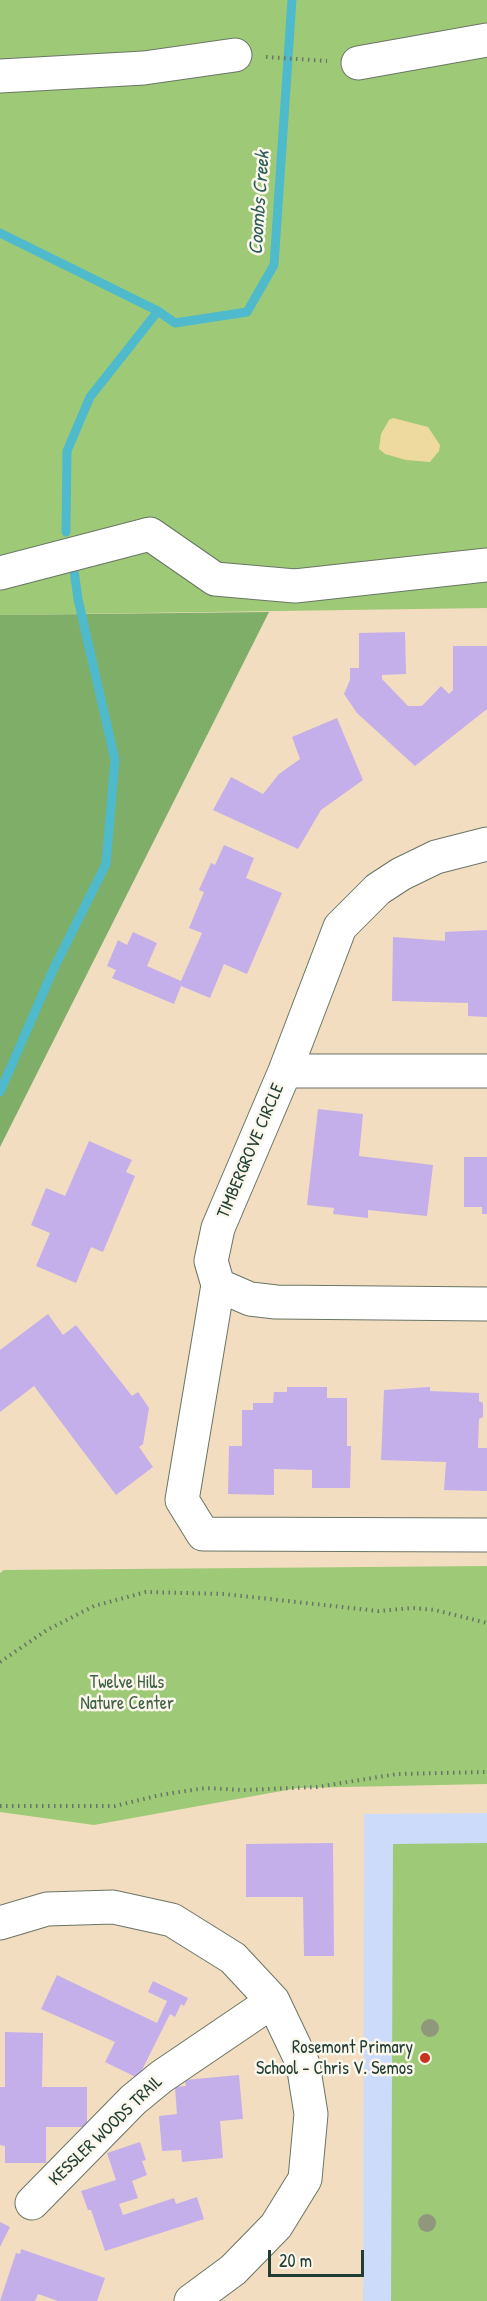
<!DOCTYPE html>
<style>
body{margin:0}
#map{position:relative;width:487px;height:2301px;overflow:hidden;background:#f2ddc0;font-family:"Patrick Hand",sans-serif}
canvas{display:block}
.scale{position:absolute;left:268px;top:2250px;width:96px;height:27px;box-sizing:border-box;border:3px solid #1f3d34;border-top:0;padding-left:8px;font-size:18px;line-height:21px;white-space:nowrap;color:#1f3d34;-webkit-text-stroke:4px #fbf7ec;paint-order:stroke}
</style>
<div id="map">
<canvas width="487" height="2301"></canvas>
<div class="scale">20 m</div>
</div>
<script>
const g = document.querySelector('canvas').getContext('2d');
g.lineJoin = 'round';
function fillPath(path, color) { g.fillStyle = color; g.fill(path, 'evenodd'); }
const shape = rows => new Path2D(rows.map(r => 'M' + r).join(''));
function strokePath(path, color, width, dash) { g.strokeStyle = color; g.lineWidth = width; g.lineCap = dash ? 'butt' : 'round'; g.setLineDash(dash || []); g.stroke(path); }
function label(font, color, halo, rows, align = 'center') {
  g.font = font + ' "Patrick Hand",sans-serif'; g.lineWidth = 5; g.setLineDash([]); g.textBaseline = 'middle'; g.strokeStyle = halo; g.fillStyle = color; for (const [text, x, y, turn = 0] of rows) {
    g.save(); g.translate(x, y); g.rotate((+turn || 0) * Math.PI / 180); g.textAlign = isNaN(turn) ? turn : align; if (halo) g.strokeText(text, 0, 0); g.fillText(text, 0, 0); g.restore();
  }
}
fillPath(shape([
 [487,1813,487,2301,363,2301,364,1814]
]), '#cddbfa');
fillPath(shape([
 [0,0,487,0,487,608,0,615],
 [487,1566,487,1784,298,1788,94,1825,0,1812,0,1573,4,1570],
 [487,1843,487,2301,391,2301,393,1844]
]), '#9eca77');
fillPath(shape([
 [269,612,0,1147,0,615]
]), '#7eae68');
fillPath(shape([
 [393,418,428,427,440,445,439,451,430,462,406,460,385,454,379,449,381,434,389,420]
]), '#eeda9e');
strokePath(shape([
 [0,233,158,311,175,323,247,312,274,265,292,0],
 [66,532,67,451,90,397,158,311],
 [0,1092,53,970,106,864,115,760,78,599,74,571]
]), '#4fbacc', 9);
fillPath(shape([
 [405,632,406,674,382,675,382,679,408,706,422,706,441,686,449,694,453,690,453,646,487,646,487,709,415,766,357,713,344,694,350,680,350,668,359,668,359,633],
 [337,718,363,780,321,810,298,849,213,810,231,777,263,794,279,774,300,759,292,737],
 [224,845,254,858,246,878,282,893,247,974,224,964,210,998,181,986,174,1004,112,978,116,970,107,966,118,940,127,945,133,932,157,943,147,966,181,981,202,933,189,928,204,892,199,890,211,863,215,865],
 [487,930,487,1017,468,1016,468,1003,392,1001,393,937,445,941,445,932],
 [318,1109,363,1114,359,1156,433,1165,427,1216,368,1210,368,1218,333,1214,334,1208,307,1205],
 [89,1141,132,1160,126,1172,135,1176,103,1252,91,1247,76,1283,36,1266,50,1233,31,1225,46,1188,65,1196],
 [464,1157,487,1157,487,1214,482,1214,482,1207,464,1207],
 [48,1314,63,1335,76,1325,132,1396,138,1392,149,1408,143,1444,139,1447,153,1467,116,1495,34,1386,0,1412,0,1350],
 [287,1387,327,1387,327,1398,347,1398,347,1446,351,1446,350,1488,312,1488,312,1470,274,1469,274,1495,228,1494,229,1446,242,1446,242,1410,253,1410,253,1403,273,1403,274,1392,287,1392],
 [430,1387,430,1391,479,1393,479,1401,483,1403,483,1417,479,1419,478,1448,487,1448,487,1491,444,1490,446,1462,381,1460,384,1390],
 [333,1843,334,1956,304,1956,303,1897,246,1897,246,1844],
 [57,1975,157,2023,167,2001,148,1992,153,1981,188,1998,184,2006,181,2004,175,2017,170,2014,138,2078,105,2062,115,2042,41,2009],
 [5,2032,43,2033,42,2087,87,2087,87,2127,46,2127,46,2163,5,2163,5,2146,0,2145,0,2087,5,2087],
 [239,2075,243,2119,220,2121,223,2158,182,2162,181,2150,162,2151,159,2116,177,2114,175,2087,186,2086,185,2080],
 [140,2142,146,2160,142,2161,147,2175,132,2181,138,2198,119,2204,123,2215,174,2198,176,2204,197,2197,204,2219,105,2251,91,2210,88,2210,81,2191,116,2180,107,2153],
 [0,2222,10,2227,0,2247],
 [21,2249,105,2278,97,2301,58,2301,38,2294,35,2301,0,2301,16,2253,20,2254]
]), '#c4afea');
const minor = shape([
 [358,63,487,40],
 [0,76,144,68,235,55],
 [0,573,150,534,215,579,295,586,487,565],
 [487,844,436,857,401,874,378,889,340,927,285,1071,218,1228,211,1261,218,1285,250,1299,276,1302,487,1304],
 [285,1071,487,1071],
 [218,1285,182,1500,203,1534,487,1535],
 [0,1923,47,1909,113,1907,172,1920,233,1958,273,2001,303,2064,311,2114,305,2179,276,2226,233,2270,191,2301],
 [32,2203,133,2100,161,2077,273,2001]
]);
strokePath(minor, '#697565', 35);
strokePath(shape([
 [266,57,327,61],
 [0,1662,47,1630,94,1606,146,1592,224,1594,378,1611,413,1608,435,1610,487,1623],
 [0,1806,115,1806,160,1795,205,1788,243,1790,317,1787,397,1774,487,1772]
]), '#697565', 4, [1.5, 4.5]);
strokePath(minor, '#fff', 33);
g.fillStyle = '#90987c';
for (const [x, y] of [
 [430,2028],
 [427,2223]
]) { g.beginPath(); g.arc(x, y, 9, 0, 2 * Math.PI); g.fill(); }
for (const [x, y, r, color] of [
 [425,2058,6,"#c8321e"]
]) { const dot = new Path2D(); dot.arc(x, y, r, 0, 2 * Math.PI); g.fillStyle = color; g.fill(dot); strokePath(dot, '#fbf7ec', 2); }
label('18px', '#1f3d34', '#fbf7ec', [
 ["TIMBERGROVE CIRCLE",251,1151,-67],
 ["KESSLER WOODS TRAIL",106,2131,-44]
]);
label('18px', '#3f6045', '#fbf7ec', [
 ["Twelve Hills",127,1683],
 ["Nature Center",127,1704]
]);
label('18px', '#1f3d34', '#fbf7ec', [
 ["Rosemont Primary",413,2048],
 ["School - Chris V. Semos",413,2069]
], 'right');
label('italic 20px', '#2b5c5a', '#fbf7ec', [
 ["Coombs Creek",260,203,-86]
]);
</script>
